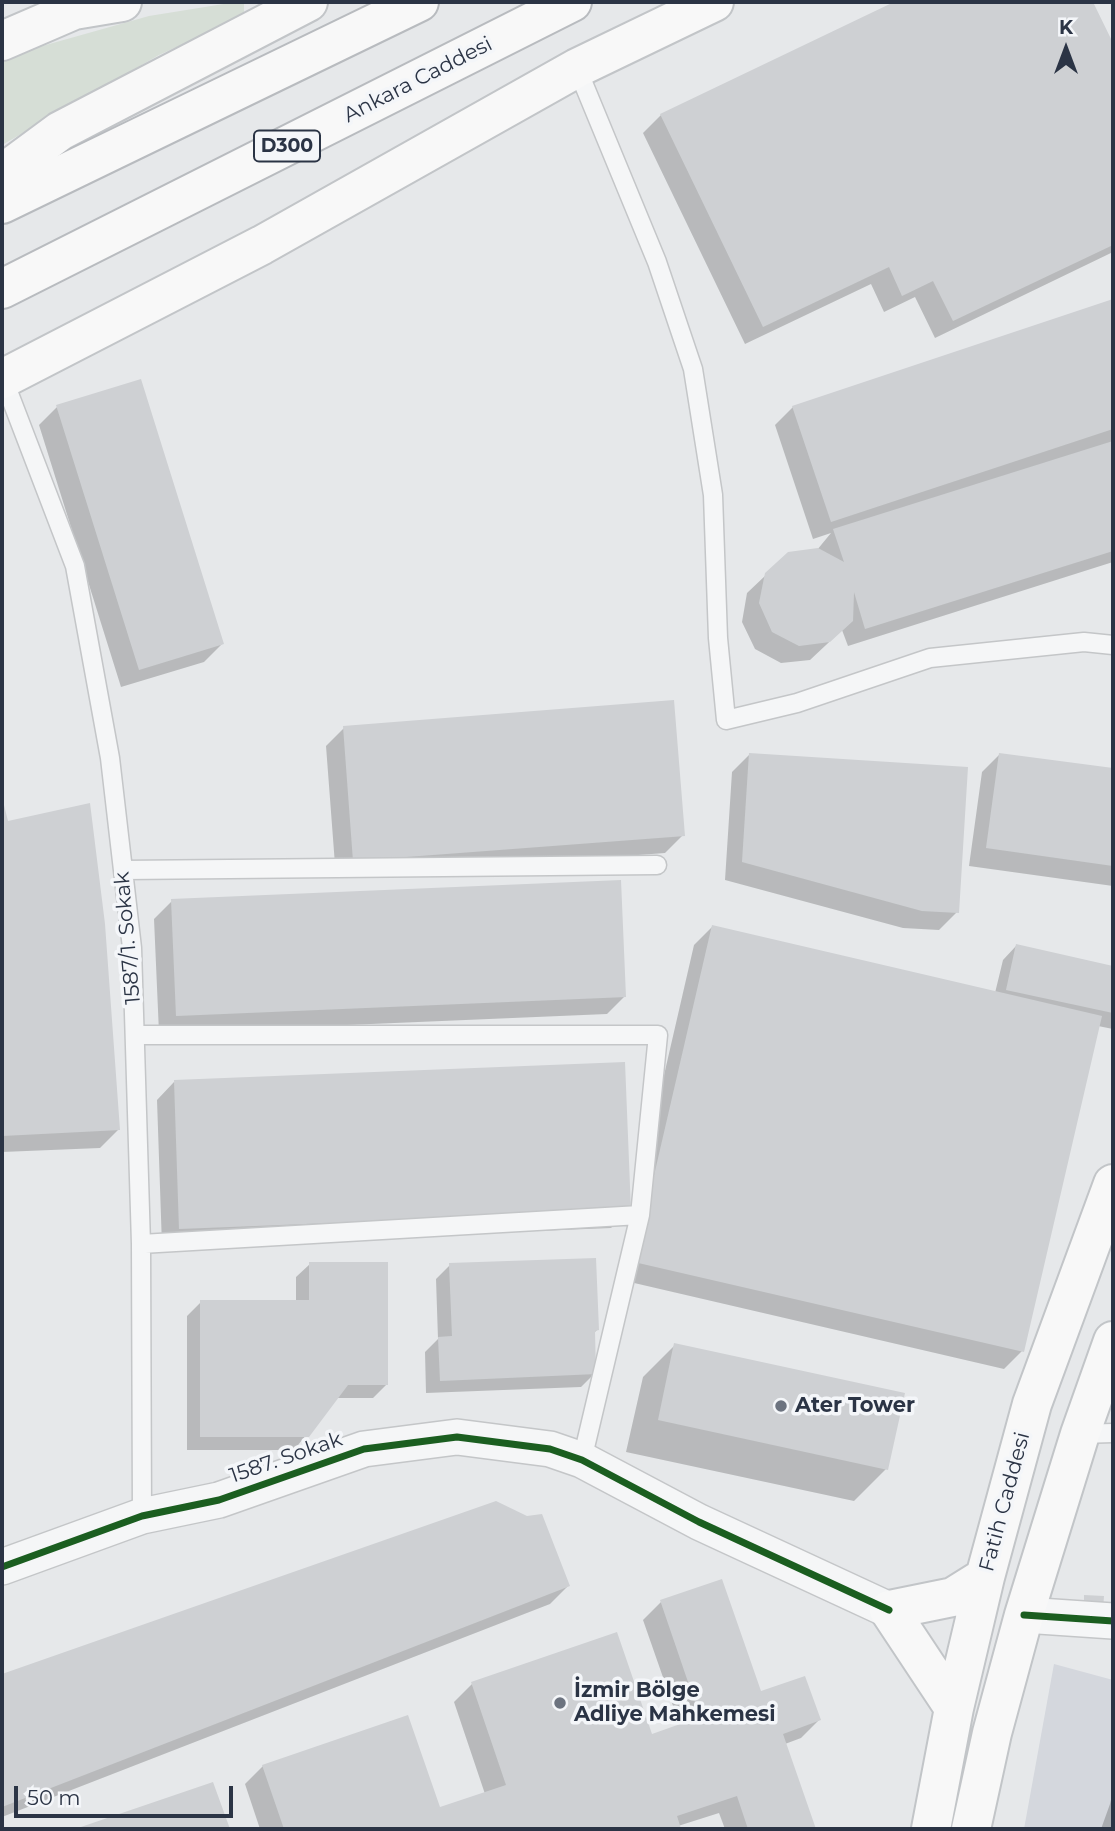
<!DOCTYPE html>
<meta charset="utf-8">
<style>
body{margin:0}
#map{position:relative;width:1115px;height:1831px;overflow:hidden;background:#e6e8ea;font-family:Montserrat,sans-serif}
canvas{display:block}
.frame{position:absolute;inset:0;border:4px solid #2b3445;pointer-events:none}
.north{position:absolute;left:1031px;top:14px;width:70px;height:70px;-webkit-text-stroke:5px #f4f6f9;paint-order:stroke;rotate:0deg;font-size:19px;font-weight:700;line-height:28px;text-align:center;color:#2b3445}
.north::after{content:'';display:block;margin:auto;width:24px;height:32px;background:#2b3445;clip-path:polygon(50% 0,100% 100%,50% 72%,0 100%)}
.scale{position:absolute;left:14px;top:1786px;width:219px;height:32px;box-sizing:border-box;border:4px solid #2b3445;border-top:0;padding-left:9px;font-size:21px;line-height:24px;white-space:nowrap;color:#2b3445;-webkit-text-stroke:5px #f4f6f9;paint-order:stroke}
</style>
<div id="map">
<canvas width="1115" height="1831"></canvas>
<div class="frame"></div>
<div class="north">K</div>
<div class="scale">50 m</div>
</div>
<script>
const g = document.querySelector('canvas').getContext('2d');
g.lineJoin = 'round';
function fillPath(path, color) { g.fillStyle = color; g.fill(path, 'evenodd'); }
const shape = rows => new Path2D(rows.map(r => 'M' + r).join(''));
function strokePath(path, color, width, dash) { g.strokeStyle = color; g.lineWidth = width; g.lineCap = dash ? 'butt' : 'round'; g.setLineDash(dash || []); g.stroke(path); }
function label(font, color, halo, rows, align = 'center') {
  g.font = font + ' Montserrat,sans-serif'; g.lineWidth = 7; g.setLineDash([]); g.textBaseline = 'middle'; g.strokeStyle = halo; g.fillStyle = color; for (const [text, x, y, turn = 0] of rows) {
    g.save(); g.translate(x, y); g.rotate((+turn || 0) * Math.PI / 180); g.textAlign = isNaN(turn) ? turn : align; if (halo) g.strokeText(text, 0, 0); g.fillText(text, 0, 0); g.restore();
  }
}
fillPath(shape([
 [1054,1664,1113,1680,1113,1829,1024,1829]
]), '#d4d7dd');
fillPath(shape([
 [236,2,244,2,244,16,159,55,2,145,2,62,28,50,149,16]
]), '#d6ded6');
fillPath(shape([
 [898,2,1091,2,1113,47,1113,252,935,338,915,297,884,312,871,284,745,344,643,133,661,115],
 [1113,301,1113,562,848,646,842,630,810,660,781,663,755,649,742,622,747,593,766,575,817,550,831,533,813,539,775,425,793,407],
 [57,407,222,644,204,662,121,687,39,425],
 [344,728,683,835,665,853,336,878,326,746],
 [750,754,957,912,939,930,903,928,725,880,732,772],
 [1000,754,1113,770,1113,886,969,866,982,772],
 [2,800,6,820,118,1130,100,1148,2,1152],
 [172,901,625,996,607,1014,159,1033,154,919],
 [712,927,995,993,1003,960,1016,946,1113,967,1113,1029,1098,1026,1022,1351,1004,1369,617,1279,694,945],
 [174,1082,629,1210,611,1228,162,1246,157,1100],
 [310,1264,387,1384,373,1398,336,1398,294,1450,187,1450,187,1316,201,1302,296,1302,296,1277],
 [450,1265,597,1330,593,1334,594,1374,581,1387,426,1393,425,1352,438,1339,436,1279],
 [675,1345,886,1469,854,1501,626,1452,643,1377],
 [496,1503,568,1586,550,1604,2,1817,2,1676],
 [661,1602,760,1693,819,1720,801,1738,785,1744,815,1829,725,1829,719,1813,678,1826,679,1829,260,1829,245,1784,263,1766,439,1810,485,1794,454,1702,472,1684,651,1736,680,1726,643,1620],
 [212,1784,228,1829,79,1829],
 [1113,1791,1113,1829,1101,1829,1110,1804]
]), '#0003');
fillPath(shape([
 [894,2,1093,2,1113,43,1113,245,953,321,933,281,902,296,889,267,763,327,660,114],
 [1113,299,1113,429,831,522,792,406],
 [141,379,224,644,139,670,56,405],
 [1113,441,1113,551,865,629,854,592,853,621,830,642,799,646,772,632,759,603,765,573,788,552,818,548,844,562,833,529],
 [674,700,685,836,353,861,343,726],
 [749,753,968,767,959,913,922,911,742,862],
 [999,753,1113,768,1113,866,986,848],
 [2,797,8,821,90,803,105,924,120,1130,2,1136],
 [621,880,626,997,176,1016,171,899],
 [712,925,1102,1016,1024,1352,634,1262],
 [1016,944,1113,966,1113,1013,1006,990],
 [625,1062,631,1211,179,1229,174,1080],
 [596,1258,599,1330,595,1331,596,1374,440,1381,438,1337,452,1336,449,1263],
 [309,1262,388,1262,388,1385,348,1385,309,1437,200,1437,200,1300,309,1300],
 [674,1343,905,1393,888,1470,658,1420],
 [496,1501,527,1516,542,1514,570,1586,2,1807,2,1674],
 [722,1579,761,1691,805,1676,821,1720,783,1734,816,1829,748,1829,737,1796,677,1816,681,1829,284,1829,262,1765,408,1715,440,1807,506,1785,471,1682,617,1632,652,1734,700,1717,660,1600],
 [1084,1595,1104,1596,1103,1610,1084,1609],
 [213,1782,230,1829,75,1829]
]), '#ced0d3');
const service = shape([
 [577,68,657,262,693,369,713,495,718,638,726,720,797,703,930,658,1084,642,1113,645],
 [3,378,75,566,110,758,132,948,141,1244,142,1516],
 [123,870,657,865],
 [135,1035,658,1035,640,1215,582,1460],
 [141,1244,640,1215],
 [1080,1434,1113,1433]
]);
const minor = shape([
 [2,1567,142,1516,219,1500,364,1449,457,1437,550,1449,582,1460,699,1522,889,1610],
 [1024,1615,1113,1621]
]);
const primary = shape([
 [2,41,74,10,122,2],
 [2,174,60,131,308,2],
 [2,379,262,245,577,68,714,2],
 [954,1708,889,1610,953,1597,985,1577],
 [931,1829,954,1708,985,1577,1032,1404,1113,1184],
 [971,1829,992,1733,1024,1615,1080,1434,1113,1341]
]);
const trunk = shape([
 [2,204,419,2],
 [2,289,572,2]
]);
strokePath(service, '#c4c6c8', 21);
strokePath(minor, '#c4c6c8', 38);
strokePath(primary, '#c2c5c8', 42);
strokePath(trunk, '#b8bbbf', 42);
strokePath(service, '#f5f6f7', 18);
strokePath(minor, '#f5f6f7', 35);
strokePath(primary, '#f8f8f8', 38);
strokePath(trunk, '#f8f8f8', 38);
strokePath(shape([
 [2,1567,142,1516,219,1500,364,1449,457,1437,550,1449,582,1460,699,1522,889,1610],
 [1024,1615,1113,1621]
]), '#1b5e20', 7);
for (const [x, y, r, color] of [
 [781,1406,7,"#6c737f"],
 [560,1703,7,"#6c737f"]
]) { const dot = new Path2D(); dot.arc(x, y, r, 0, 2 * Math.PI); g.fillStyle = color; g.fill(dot); strokePath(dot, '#f4f6f9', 2.5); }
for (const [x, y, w] of [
 [287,146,66]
]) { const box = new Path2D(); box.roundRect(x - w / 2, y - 15.5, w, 31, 5); g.fillStyle = '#f4f6f9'; g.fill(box); strokePath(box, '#2b3445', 2); }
label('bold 19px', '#2b3445', null, [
 ["D300",287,146]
]);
label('21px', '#2b3445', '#f4f6f9', [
 ["Ankara Caddesi",418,80,-27],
 ["1587/1. Sokak",128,938,-95],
 ["1587. Sokak",286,1458,-19],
 ["Fatih Caddesi",1005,1502,-75]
]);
label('bold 21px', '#2b3445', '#f4f6f9', [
 ["Ater Tower",795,1406],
 ["İzmir Bölge",574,1691],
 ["Adliye Mahkemesi",574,1715]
], 'left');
</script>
